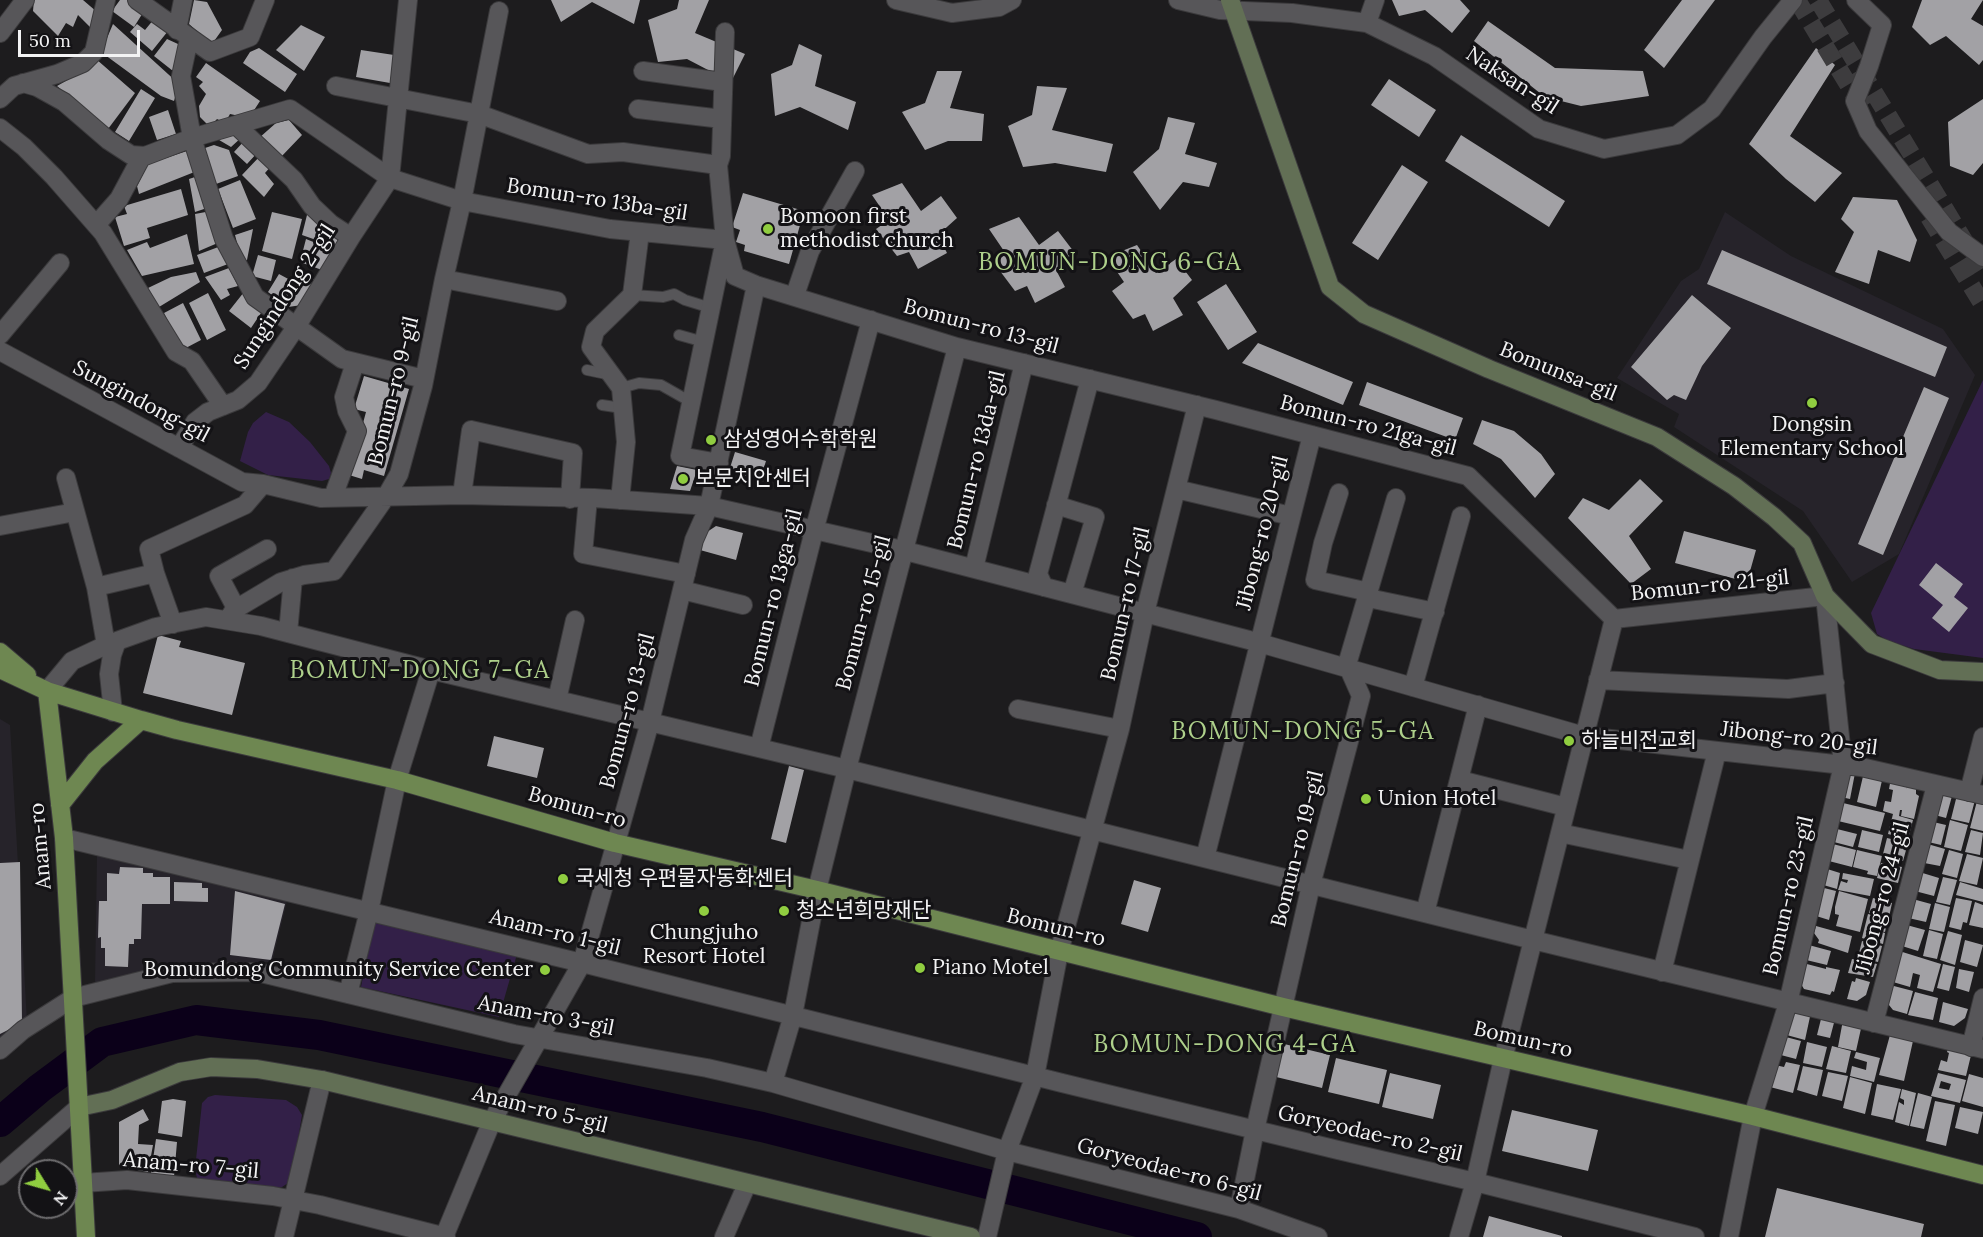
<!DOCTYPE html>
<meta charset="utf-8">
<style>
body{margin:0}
#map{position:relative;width:1983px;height:1237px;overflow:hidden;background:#1d1c1e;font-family:Lora,serif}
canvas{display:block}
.north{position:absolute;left:18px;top:1159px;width:60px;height:60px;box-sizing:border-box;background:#131215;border:2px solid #6d6c6e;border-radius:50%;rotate:127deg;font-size:16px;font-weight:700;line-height:24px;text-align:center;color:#f3f3f4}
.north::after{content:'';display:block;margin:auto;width:21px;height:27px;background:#90cd40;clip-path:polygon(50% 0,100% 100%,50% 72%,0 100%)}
.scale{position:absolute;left:18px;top:30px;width:122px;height:27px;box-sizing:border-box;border:3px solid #f3f3f4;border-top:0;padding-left:8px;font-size:18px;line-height:21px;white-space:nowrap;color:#f3f3f4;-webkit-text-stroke:4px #131215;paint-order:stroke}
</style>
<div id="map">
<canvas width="1983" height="1237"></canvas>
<div class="north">N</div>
<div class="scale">50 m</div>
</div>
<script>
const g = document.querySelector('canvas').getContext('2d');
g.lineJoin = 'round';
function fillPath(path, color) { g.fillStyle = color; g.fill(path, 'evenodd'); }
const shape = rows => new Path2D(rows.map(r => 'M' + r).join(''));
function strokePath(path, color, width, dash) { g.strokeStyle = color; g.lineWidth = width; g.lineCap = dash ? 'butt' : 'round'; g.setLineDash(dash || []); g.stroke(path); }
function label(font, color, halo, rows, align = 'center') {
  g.font = font + ' Lora,"Noto Sans KR",serif'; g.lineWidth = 6; g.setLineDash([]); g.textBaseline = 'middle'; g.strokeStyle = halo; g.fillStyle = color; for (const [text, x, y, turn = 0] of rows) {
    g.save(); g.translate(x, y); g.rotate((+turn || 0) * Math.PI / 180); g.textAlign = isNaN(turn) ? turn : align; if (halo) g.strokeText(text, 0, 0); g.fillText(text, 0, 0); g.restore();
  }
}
fillPath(shape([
 [1725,212,1791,256,1943,329,1975,375,1899,554,1852,582,1803,511,1674,427,1679,414,1617,378,1681,281,1699,269],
 [0,719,10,725,27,1021,0,1043],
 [97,855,287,901,272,962,187,964,95,983]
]), '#26232a');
fillPath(shape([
 [1983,380,1983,658,1914,649,1887,640,1877,634,1871,613],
 [266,412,289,422,310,442,329,466,331,473,329,479,322,481,268,475,240,461,248,432,253,423],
 [374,921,517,954,499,1017,361,987],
 [215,1095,286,1100,297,1107,302,1115,292,1175,288,1183,282,1187,275,1188,201,1181,197,1178,195,1169,202,1103,208,1097]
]), '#332048');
strokePath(shape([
 [0,1122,40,1088,102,1042,196,1020,319,1035,762,1127,1197,1237]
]), '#0b0019', 30);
fillPath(shape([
 [34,0,83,0,97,12,90,27,78,15,73,27,66,23,58,36,33,11],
 [120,0,128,0,144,11,134,27,112,11],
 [194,0,207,2,222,30,212,44,189,24],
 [551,0,640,0,634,24,592,2,561,22],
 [679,0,709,0,695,33,745,54,731,82,687,59,658,62,648,20,677,9],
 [1392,0,1460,0,1470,11,1452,33,1425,10,1399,16],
 [1682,0,1715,0,1664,68,1644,50],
 [1922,0,1983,0,1971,19,1983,26,1983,60,1979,65,1946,36,1930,45,1912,27],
 [154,19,168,31,152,51,130,32,137,24,145,30],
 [1488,21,1555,68,1643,71,1649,96,1581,106,1545,97,1474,41],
 [113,24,179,84,174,101,161,96,101,52],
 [301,25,325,37,304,71,276,50],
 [167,39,178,44,181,60,173,71,154,56],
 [799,44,822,55,815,86,856,102,848,130,800,107,775,116,771,74,792,65],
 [259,48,297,74,285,92,243,63,250,52],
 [1816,48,1835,65,1790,136,1842,173,1815,202,1786,179,1749,144],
 [361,50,394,55,390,83,356,77],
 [96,59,135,93,108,129,57,86,87,69],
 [206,63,260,101,249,118,230,114,225,123,217,119,210,127,200,117,199,106,206,94,199,86,203,82,196,77],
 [937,71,962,71,950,108,984,114,982,141,948,141,925,150,902,112,925,103],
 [1389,79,1436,110,1419,137,1371,105],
 [1037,86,1067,88,1052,130,1113,144,1106,172,1055,163,1023,167,1008,126,1032,115],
 [141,89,155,98,129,141,115,132],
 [1983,99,1983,163,1973,175,1950,166,1948,122],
 [168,110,176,134,157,140,149,117],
 [1168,117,1195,123,1185,154,1217,163,1209,187,1183,182,1160,210,1133,172,1159,149],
 [289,120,302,135,280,158,259,138,276,123],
 [235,130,242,137,231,147,214,137],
 [1461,135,1565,201,1549,227,1445,161],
 [245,140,258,152,247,164,234,152],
 [214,145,229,150,238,176,216,184,202,149],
 [190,150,197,171,139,194,137,186,148,164],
 [261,155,272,165,265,173,274,184,264,197,242,175],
 [1402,165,1428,182,1378,260,1352,243],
 [198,176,210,207,195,212,189,179],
 [240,180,256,219,233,228,218,189],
 [902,183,921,211,941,196,957,218,938,235,947,253,918,269,909,252,897,256,876,229,889,220,872,195],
 [181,189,188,215,147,228,150,238,124,246,115,217,127,214,124,206],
 [743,193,804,211,789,264,744,251,745,245,736,242,740,230,732,227],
 [1853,197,1897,200,1917,240,1910,262,1878,250,1869,284,1835,272,1854,232,1841,219],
 [211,211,220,242,199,251,195,214],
 [308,211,339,235,336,247,302,235],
 [272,212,302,219,292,259,262,251],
 [1019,217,1039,245,1058,231,1074,252,1056,270,1065,287,1035,303,1027,286,1015,291,994,263,1006,254,989,229],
 [253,229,247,260,242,262,235,235],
 [187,234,194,264,142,276,127,250,147,242,150,248],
 [306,239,333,250,322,270,300,262],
 [1137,245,1156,273,1176,259,1192,280,1173,298,1183,315,1153,331,1145,314,1133,319,1112,291,1124,282,1107,257],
 [221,246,228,264,204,273,197,255],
 [1722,250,1947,347,1935,377,1707,284],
 [258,255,276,260,271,281,252,276],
 [229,268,238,286,227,289,230,295,221,300,205,277],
 [196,272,200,282,159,307,148,288,171,277],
 [299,272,318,281,302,305,288,307,268,292,279,274,292,281],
 [1226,284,1257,332,1228,350,1197,302],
 [244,292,265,307,251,328,229,311],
 [208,293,226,330,207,340,189,303],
 [1692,295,1731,328,1702,366,1686,400,1674,395,1667,400,1631,367],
 [183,303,201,340,182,350,164,313],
 [1258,343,1353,382,1343,405,1242,363],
 [364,376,409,389,384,476,364,470,362,479,349,475,366,412,354,409],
 [1367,382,1463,418,1455,440,1359,405],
 [1924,387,1949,398,1883,555,1858,544],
 [1482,420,1514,431,1541,454,1555,474,1535,498,1501,459,1473,444],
 [735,452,766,461,760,480,729,471],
 [677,466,697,470,690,491,670,489],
 [1640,479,1663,501,1629,536,1651,569,1631,584,1568,518,1583,498,1609,510],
 [716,526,743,533,736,560,700,550,704,534],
 [1684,531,1756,550,1747,582,1675,563],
 [1936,563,1963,584,1954,597,1968,608,1949,632,1932,618,1943,605,1919,585],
 [158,635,181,641,179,647,245,663,232,715,143,693],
 [494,736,544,748,537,778,487,766],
 [789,766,804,770,786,843,771,839],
 [1864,772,1883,776,1876,807,1857,802],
 [1855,773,1850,799,1841,797,1845,778],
 [1891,778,1907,782,1906,790,1907,784,1916,785,1916,794,1919,796,1914,819,1901,816,1902,810,1900,810,1899,816,1913,820,1908,839,1888,834,1893,814,1883,811,1885,801,1891,802,1893,790,1889,789],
 [1946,794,1952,796,1946,818,1931,814,1934,802],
 [1957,795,1975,800,1969,823,1951,819],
 [1977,801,1983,803,1983,831,1970,828],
 [1843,803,1885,813,1880,831,1838,821],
 [1950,820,1968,825,1961,851,1944,847],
 [1929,821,1946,825,1941,845,1924,841],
 [1833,828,1857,834,1853,847,1830,841],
 [1862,830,1883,835,1879,852,1858,847],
 [1971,830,1983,833,1980,855,1965,852],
 [1887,838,1908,843,1903,861,1882,858],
 [1829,843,1856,850,1852,867,1825,860],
 [1924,843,1945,849,1940,866,1919,862],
 [1857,850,1882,856,1877,876,1867,874,1868,871,1853,867],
 [1949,850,1963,854,1957,878,1942,874],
 [1967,854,1983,858,1977,885,1959,881],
 [20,862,22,1023,0,1034,0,863],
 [1881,863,1902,867,1898,883,1877,878],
 [120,867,143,868,143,873,153,873,153,877,170,877,170,904,142,904,141,939,134,939,134,944,129,944,128,967,105,966,105,948,101,948,101,937,98,938,99,901,107,901,107,873,119,874],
 [1824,868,1840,873,1837,889,1820,884],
 [1916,871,1939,878,1934,896,1911,890],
 [1843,873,1874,879,1870,896,1838,890,1841,881,1847,883,1848,880,1842,879],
 [1943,877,1957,880,1950,905,1936,902],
 [1134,880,1161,888,1148,932,1121,924],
 [174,882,202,883,202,888,208,888,208,902,174,901],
 [1960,882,1983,889,1983,902,1956,895],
 [1820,887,1836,891,1829,920,1813,915],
 [235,891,285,904,271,960,230,955],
 [1839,891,1868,899,1860,932,1836,926,1839,915,1835,914,1835,907],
 [1873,898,1892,903,1889,917,1869,913],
 [1909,898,1931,904,1926,922,1904,917],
 [1956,898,1972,901,1967,923,1963,922,1961,930,1949,927],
 [1975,902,1983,905,1983,928,1969,925],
 [1935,903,1950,907,1944,932,1929,929],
 [1868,914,1888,919,1885,932,1869,928,1885,933,1883,944,1862,938],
 [1903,924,1925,930,1918,951,1902,946],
 [1816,926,1852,936,1848,953,1818,943,1819,940,1814,933],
 [1929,930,1943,934,1937,959,1923,956],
 [1948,931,1962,935,1955,965,1940,960],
 [1965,940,1983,945,1977,967,1960,962],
 [1862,941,1882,946,1878,962,1858,957],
 [1805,944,1831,951,1827,965,1802,959],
 [1896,950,1941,964,1933,992,1917,988,1920,975,1913,973,1910,987,1893,982],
 [1852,959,1877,964,1873,977,1848,973],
 [1803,963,1826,969,1826,967,1840,970,1834,992,1832,991,1830,995,1804,989,1798,979],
 [1943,964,1955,967,1949,991,1937,988],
 [1959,969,1974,972,1969,992,1956,988],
 [1856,978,1870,982,1866,995,1857,1001,1847,999,1852,981,1855,982],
 [1890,985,1913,991,1907,1014,1893,1010,1889,1005,1887,1001],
 [1915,992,1938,998,1933,1020,1908,1015],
 [1943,1002,1968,1009,1965,1018,1954,1026,1939,1022],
 [1799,1009,1811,1012,1805,1040,1783,1034,1788,1016],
 [1822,1015,1835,1019,1830,1038,1817,1035],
 [1843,1020,1862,1024,1856,1051,1838,1047],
 [1890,1035,1913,1041,1904,1081,1879,1075],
 [1782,1036,1801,1041,1796,1059,1777,1054],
 [1807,1042,1827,1047,1822,1067,1803,1063],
 [1280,1043,1330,1055,1322,1088,1272,1076],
 [1832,1046,1851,1051,1846,1073,1826,1069],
 [1948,1049,1972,1051,1966,1076,1938,1070,1941,1060,1947,1062,1949,1053,1947,1052],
 [1856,1052,1880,1058,1874,1082,1850,1076,1852,1066,1866,1070,1867,1062,1854,1058],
 [1336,1058,1387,1070,1379,1104,1328,1092],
 [1786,1062,1800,1065,1793,1093,1770,1087,1775,1065,1784,1067],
 [1803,1066,1823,1070,1817,1096,1797,1090],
 [1828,1072,1848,1076,1842,1101,1822,1096],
 [1390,1073,1441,1085,1433,1119,1382,1107],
 [1938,1073,1966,1080,1960,1103,1931,1096],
 [1941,1081,1951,1084,1949,1090,1939,1088],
 [1969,1074,1983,1078,1983,1107,1962,1101],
 [1850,1077,1872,1083,1865,1114,1843,1108],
 [1877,1084,1901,1089,1893,1120,1871,1115],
 [1902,1089,1916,1093,1909,1126,1895,1122,1899,1102,1904,1105,1904,1100,1900,1098],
 [1918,1093,1932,1097,1924,1129,1910,1126],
 [173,1099,186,1101,182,1137,158,1133,162,1101],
 [1935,1101,1955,1105,1946,1146,1926,1141],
 [1960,1107,1983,1112,1978,1134,1955,1128],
 [143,1109,149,1120,139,1125,138,1144,153,1145,148,1172,121,1167,119,1164,119,1122],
 [1512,1110,1598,1130,1588,1171,1502,1151],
 [156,1139,177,1142,174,1177,151,1173],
 [1777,1188,1924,1224,1921,1237,1765,1237],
 [1489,1216,1562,1236,1562,1237,1483,1237]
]), '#a2a1a5');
strokePath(shape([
 [1797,0,1863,109],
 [1818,0,1983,272],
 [1929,217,1983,305]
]), '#3d3c3e', 18, [18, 9]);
const lane = shape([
 [632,295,663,297,674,294,685,300,711,308],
 [679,335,704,342],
 [587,370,611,375],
 [621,388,639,383,661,385,691,402],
 [602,405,622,408]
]);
const street = shape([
 [137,0,210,52,250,37,265,0],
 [896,0,952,13,999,7,1012,0],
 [1178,0,1220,10,1292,13,1367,23,1434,56,1539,129,1604,149,1677,135,1712,109,1763,37,1793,0],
 [1856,0,1882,25,1869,66,1855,101,1868,131,1949,232,1983,257],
 [1367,23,1375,0],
 [177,30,183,0],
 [725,32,721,156,718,165,725,240,735,276,756,285,957,347,1216,410,1468,476,1614,619],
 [0,33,25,0],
 [189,39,181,76,192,138,224,239,255,297,342,359,424,379],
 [643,71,723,82],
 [23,83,37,87,64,102,108,140,131,155,145,156,192,138,290,109,390,178,462,201,610,229,725,240,680,456,719,463],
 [336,86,479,114,588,154,623,152,718,165],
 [0,99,14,86,57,74,83,63,94,52,106,0],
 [638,109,722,119],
 [236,125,294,180,312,206,331,224,351,237],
 [0,128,24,147,54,177,103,233,176,352,192,361,223,406],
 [96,225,119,199,142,156],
 [444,279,557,301],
 [795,295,810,251,855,171],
 [0,335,60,263],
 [0,351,242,482,263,484,321,498,462,495,594,498,709,506,898,549,1249,640,1584,736,1861,767,1983,795],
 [179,448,195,422,208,412,238,400,258,383,296,327,351,237,390,178,408,0],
 [66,478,96,587,106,645],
 [1176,489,1291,516],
 [1339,493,1323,543,1315,580,1360,590,1373,599,1435,612],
 [462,495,471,430,573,453,570,499],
 [333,497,357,431,347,411,344,397,355,363],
 [588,498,583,554,686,574],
 [620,500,626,442,621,388,591,347,595,331,632,295,640,232],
 [1056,505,1095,517,1072,594],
 [0,526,75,512],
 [974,568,1024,363],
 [155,573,173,624],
 [96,587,155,573,149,549,245,505,263,484],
 [1044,587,1038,574,1090,379],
 [682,590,743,605],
 [236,608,219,576,267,549],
 [1614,619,1825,596,1843,765,1788,1003,1753,1116,1729,1237],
 [228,620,234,610,281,582,304,575,334,571,387,495,399,474,423,386,444,279,462,201,499,11],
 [288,633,293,578],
 [1346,668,1396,498],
 [1598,680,1788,689,1835,683],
 [1413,687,1461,516],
 [47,691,72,661,106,645,156,627,206,617,261,626,431,670,847,769,1533,940,1983,1049],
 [557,700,575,620],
 [1018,709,1120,729],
 [113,712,109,674,112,655,117,641],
 [759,748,814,531,871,320],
 [1460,780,1566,807],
 [1969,792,1983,737],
 [1560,833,1689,860],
 [64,838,582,963,1062,1083,1338,1150,1475,1182,1695,1237],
 [1205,858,1312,435],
 [1425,913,1478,705],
 [1662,972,1717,751],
 [348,994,369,911,397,780,431,670],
 [1874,1023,1936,785],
 [1971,1047,1983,998],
 [0,1050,23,1030,73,998,172,973,257,972,514,1034,707,1068,773,1083,1007,1151,1239,1209,1318,1237],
 [773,1083,793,1015,817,890,847,769,957,347],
 [0,1176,79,1107],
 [83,1183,127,1180,273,1196,320,1205,446,1237],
 [1239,1209,1255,1130,1311,885,1361,696,1349,669],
 [284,1237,322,1080],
 [444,1237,492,1121,582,963,650,722,694,540,709,506,756,285],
 [724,1237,747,1184],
 [987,1237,1007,1151,1035,1076,1059,952,1120,729,1145,613,1197,405],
 [1459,1237,1475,1182,1503,1059,1614,619]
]);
const secondary = shape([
 [1230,0,1330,287,1364,314,1489,369,1657,437,1734,486,1774,517,1802,543,1825,596,1872,644,1940,670,1983,672],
 [79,1107,112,1100,180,1072,211,1067,257,1069,322,1080,971,1237]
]);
const primary = shape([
 [0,652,27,675],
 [0,669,47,691,141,720,177,730,397,780,615,843,817,890,1283,1007,1753,1116,1983,1175],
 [47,691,64,838,86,1237],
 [60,805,95,761,141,720]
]);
strokePath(lane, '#3b3a3c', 12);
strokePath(street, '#3b3a3c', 20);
strokePath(secondary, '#3b3a3c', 20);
strokePath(primary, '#3b3a3c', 20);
strokePath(lane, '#575659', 10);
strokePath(street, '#575659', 18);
strokePath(secondary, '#626f55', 18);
strokePath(primary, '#6e8751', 18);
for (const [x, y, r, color] of [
 [768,229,6,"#90cd40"],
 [1812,403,6,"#90cd40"],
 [711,440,6,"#90cd40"],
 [683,479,6,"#90cd40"],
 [1569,741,6,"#90cd40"],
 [1366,799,6,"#90cd40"],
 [563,879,6,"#90cd40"],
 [704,911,6,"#90cd40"],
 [784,911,6,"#90cd40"],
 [920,968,6,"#90cd40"],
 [545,970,6,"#90cd40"]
]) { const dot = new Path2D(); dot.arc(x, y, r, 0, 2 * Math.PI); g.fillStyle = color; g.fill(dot); strokePath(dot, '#131215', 2); }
label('21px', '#f3f3f4', '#131215', [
 ["Naksan-gil",1512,81,33],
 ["Bomun-ro 13ba-gil",597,200,9],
 ["Sungindong 2-gil",285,297,-57],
 ["Bomun-ro 13-gil",981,327,15],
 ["Bomunsa-gil",1558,372,22],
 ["Bomun-ro 9-gil",394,391,-76],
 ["Sungindong-gil",141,402,28],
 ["Bomun-ro 21ga-gil",1368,426,15],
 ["Bomun-ro 13da-gil",977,460,-76],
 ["Jibong-ro 20-gil",1263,533,-76],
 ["Bomun-ro 21-gil",1710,586,-6],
 ["Bomun-ro 13ga-gil",774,598,-76],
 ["Bomun-ro 17-gil",1126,604,-77],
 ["Bomun-ro 15-gil",864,613,-75],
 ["Bomun-ro 13-gil",628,711,-75],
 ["Jibong-ro 20-gil",1799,739,7],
 ["Bomun-ro",577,808,16],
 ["Anam-ro",41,846,-95],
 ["Bomun-ro 19-gil",1298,849,-76],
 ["Bomun-ro 23-gil",1789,896,-77],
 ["Jibong-ro 24-gil",1883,898,-75],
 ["Bomun-ro",1056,928,14],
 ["Anam-ro 1-gil",555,933,14],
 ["Anam-ro 3-gil",546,1016,11],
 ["Bomun-ro",1523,1040,13],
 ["Anam-ro 5-gil",540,1110,14],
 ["Goryeodae-ro 2-gil",1370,1134,13],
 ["Anam-ro 7-gil",191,1166,5],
 ["Goryeodae-ro 6-gil",1169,1170,15]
]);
label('21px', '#f3f3f4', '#131215', [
 ["Bomoon first",780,217],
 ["methodist church",780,241],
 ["Dongsin",1812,425,"center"],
 ["Elementary School",1812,449,"center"],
 ["삼성영어수학학원",723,440],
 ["보문치안센터",695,479],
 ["하늘비전교회",1581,741],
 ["Union Hotel",1378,799],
 ["국세청 우편물자동화센터",575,879],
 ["청소년희망재단",796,911],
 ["Chungjuho",704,933,"center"],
 ["Resort Hotel",704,957,"center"],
 ["Piano Motel",932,968],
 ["Bomundong Community Service Center",533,970,"right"]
], 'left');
g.letterSpacing = '1.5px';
label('24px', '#aed08b', '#131215', [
 ["BOMUN-DONG 6-GA",1110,263],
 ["BOMUN-DONG 7-GA",420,671],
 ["BOMUN-DONG 5-GA",1303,732],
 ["BOMUN-DONG 4-GA",1225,1045]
]);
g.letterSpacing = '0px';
</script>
